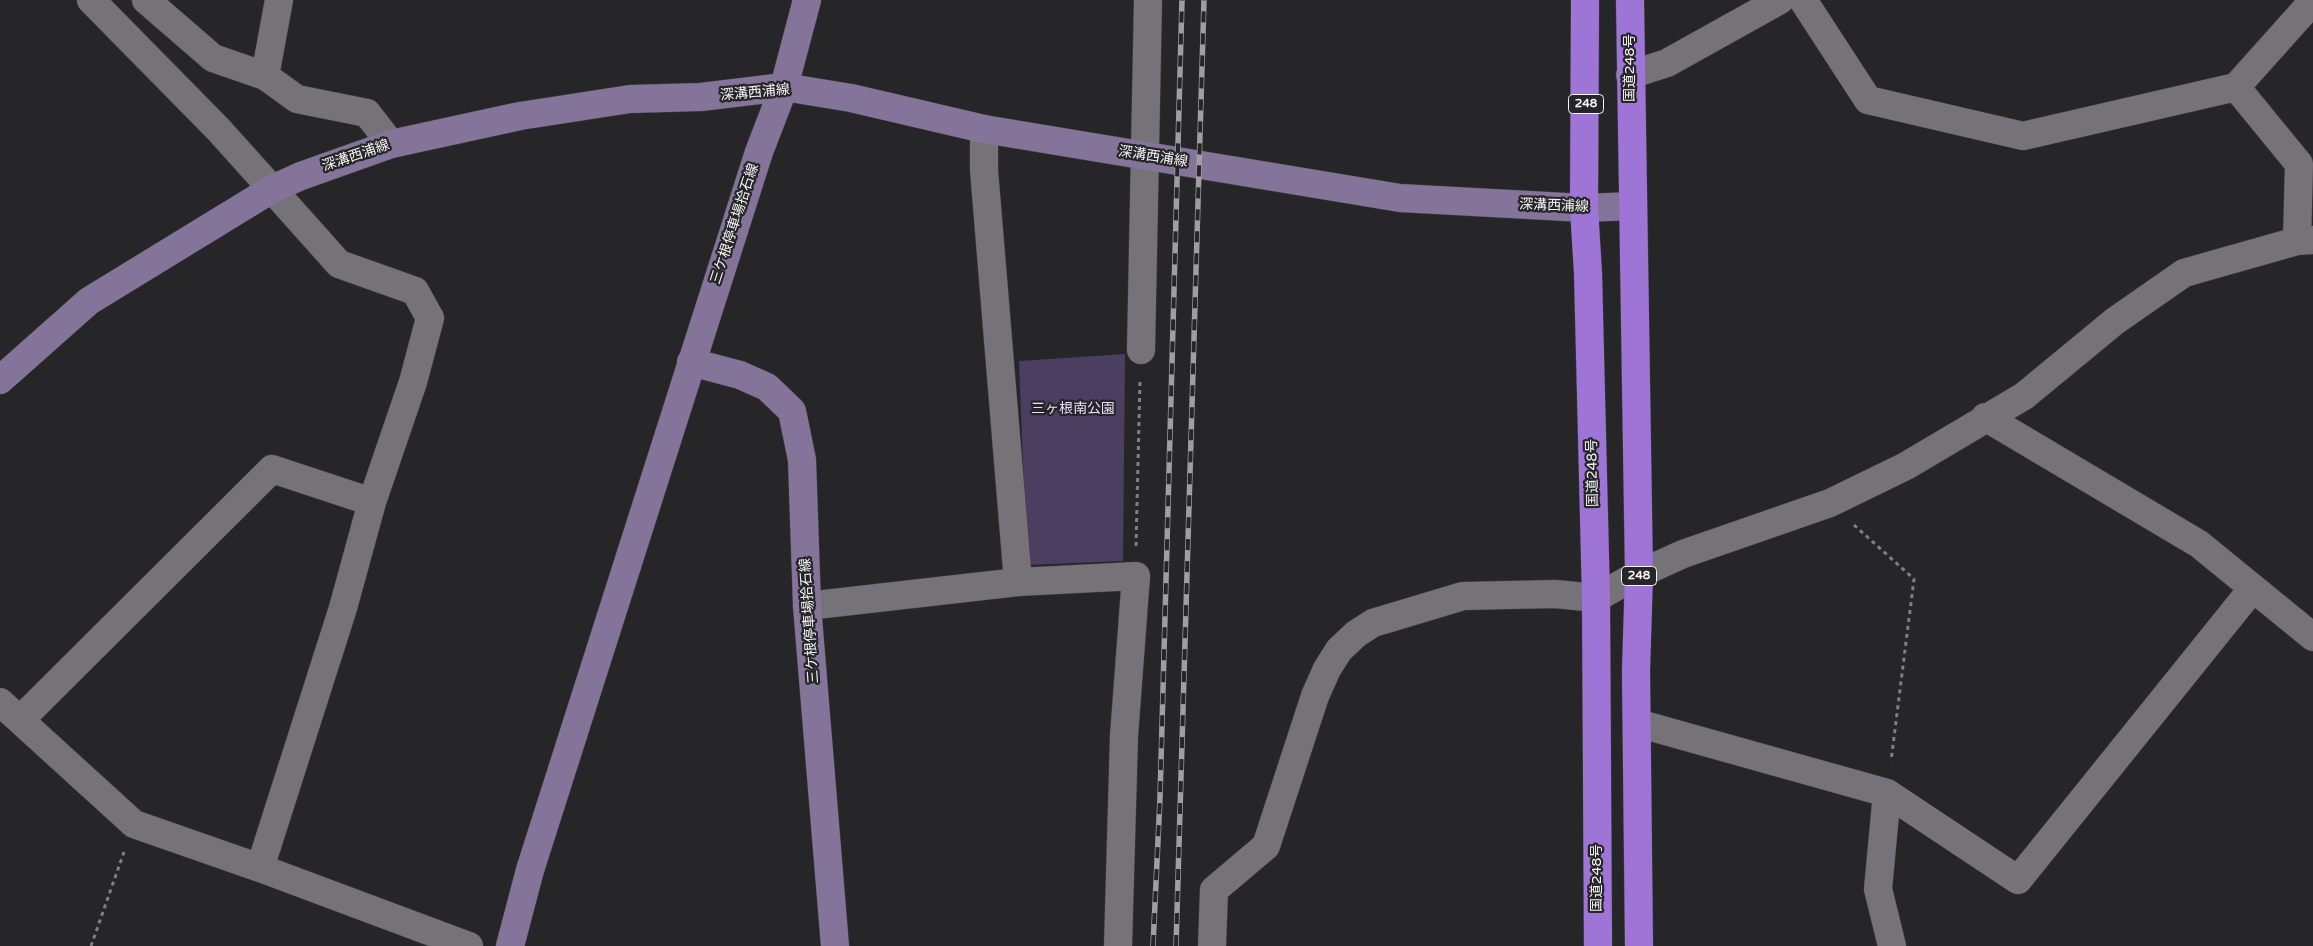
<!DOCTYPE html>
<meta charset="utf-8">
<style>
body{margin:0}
canvas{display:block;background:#262528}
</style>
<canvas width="2313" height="946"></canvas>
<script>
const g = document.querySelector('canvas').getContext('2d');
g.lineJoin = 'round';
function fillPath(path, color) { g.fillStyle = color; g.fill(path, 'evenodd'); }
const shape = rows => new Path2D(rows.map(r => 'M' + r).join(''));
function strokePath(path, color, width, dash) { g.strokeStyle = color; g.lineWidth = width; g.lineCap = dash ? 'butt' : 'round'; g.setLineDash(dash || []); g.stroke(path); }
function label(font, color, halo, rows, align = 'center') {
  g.font = font + ' "Varela Round","Noto Sans JP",sans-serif'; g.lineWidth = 4.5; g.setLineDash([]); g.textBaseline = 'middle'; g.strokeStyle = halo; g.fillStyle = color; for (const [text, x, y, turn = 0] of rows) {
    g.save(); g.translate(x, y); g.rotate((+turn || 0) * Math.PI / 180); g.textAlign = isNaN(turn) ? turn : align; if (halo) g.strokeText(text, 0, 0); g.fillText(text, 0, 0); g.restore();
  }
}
fillPath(shape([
 [1125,354,1123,561,1027,565,1019,361]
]), '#4b3e60');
const minor = shape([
 [146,0,213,58,265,76,297,99,367,113,391,144],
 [1803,0,1868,100,2023,136,2236,87],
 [1630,75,1667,63,1780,0],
 [265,76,279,0],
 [984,129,984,170,1018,582],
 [272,189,339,264,415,291,430,318,413,382,372,502,343,608,260,868,469,946],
 [2297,241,2299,164,2236,87,2313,1],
 [1141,350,1148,0],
 [1985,417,2199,544,2313,637],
 [807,606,1018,582,1136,576,1124,736,1118,946],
 [0,702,134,824,260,868],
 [20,720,272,469,372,502],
 [1637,723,1887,793,2018,880,2253,588],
 [1887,793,1878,889,1892,946],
 [1212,946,1214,890,1266,846,1315,696,1327,669,1339,650,1356,634,1373,623,1463,596,1555,594,1596,598,1639,574,1683,554,1830,503,1906,466,2024,396,2115,321,2184,273,2297,241,2313,240]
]);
const tertiary = shape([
 [91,0,218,129,272,189]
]);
const secondary = shape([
 [691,362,740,375,767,387,792,411,802,460,807,606,835,946],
 [0,380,89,301,272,189,301,176,391,144,520,116,630,99,701,97,784,87,851,98,984,129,1400,198,1584,208,1633,206],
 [510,946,530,870,759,152,784,87,807,0]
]);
const trunk = shape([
 [1585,0,1584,208,1588,273,1596,598,1598,946],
 [1630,0,1639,574,1636,671,1639,946]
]);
strokePath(minor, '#424143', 29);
strokePath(tertiary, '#424143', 29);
strokePath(secondary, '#424143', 29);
strokePath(trunk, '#424143', 29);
strokePath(shape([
 [1854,525,1914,579,1891,761],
 [1136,546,1140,380],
 [91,946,124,852]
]), '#807f81', 3, [4, 4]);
strokePath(minor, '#757377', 28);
strokePath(tertiary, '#757377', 28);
strokePath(secondary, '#84749a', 28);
strokePath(trunk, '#9e74d6', 28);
const rail = shape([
 [1153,946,1160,798,1182,0],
 [1176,946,1204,0]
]);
strokePath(rail, '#9f9ea0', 5.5);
strokePath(rail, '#262528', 4, [11]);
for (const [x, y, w] of [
 [1586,104,35],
 [1639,576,35]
]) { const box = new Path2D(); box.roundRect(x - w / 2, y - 9.5, w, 19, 4); g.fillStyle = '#262528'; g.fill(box); strokePath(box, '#f5f4f6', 1); }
label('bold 12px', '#f5f4f6', null, [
 ["248",1586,104],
 ["248",1639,576]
]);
label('14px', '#f5f4f6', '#262528', [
 ["国道248号",1630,68,-90],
 ["深溝西浦線",755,93,-5],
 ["深溝西浦線",356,156,-19],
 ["深溝西浦線",1153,157,9],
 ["深溝西浦線",1554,206,2],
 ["三ケ根停車場拾石線",735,224,-72],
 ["国道248号",1593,473,-91],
 ["三ケ根停車場拾石線",810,621,-94],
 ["国道248号",1597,878,-90]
]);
label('14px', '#e8ddfd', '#262528', [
 ["三ヶ根南公園",1073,409]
]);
</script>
